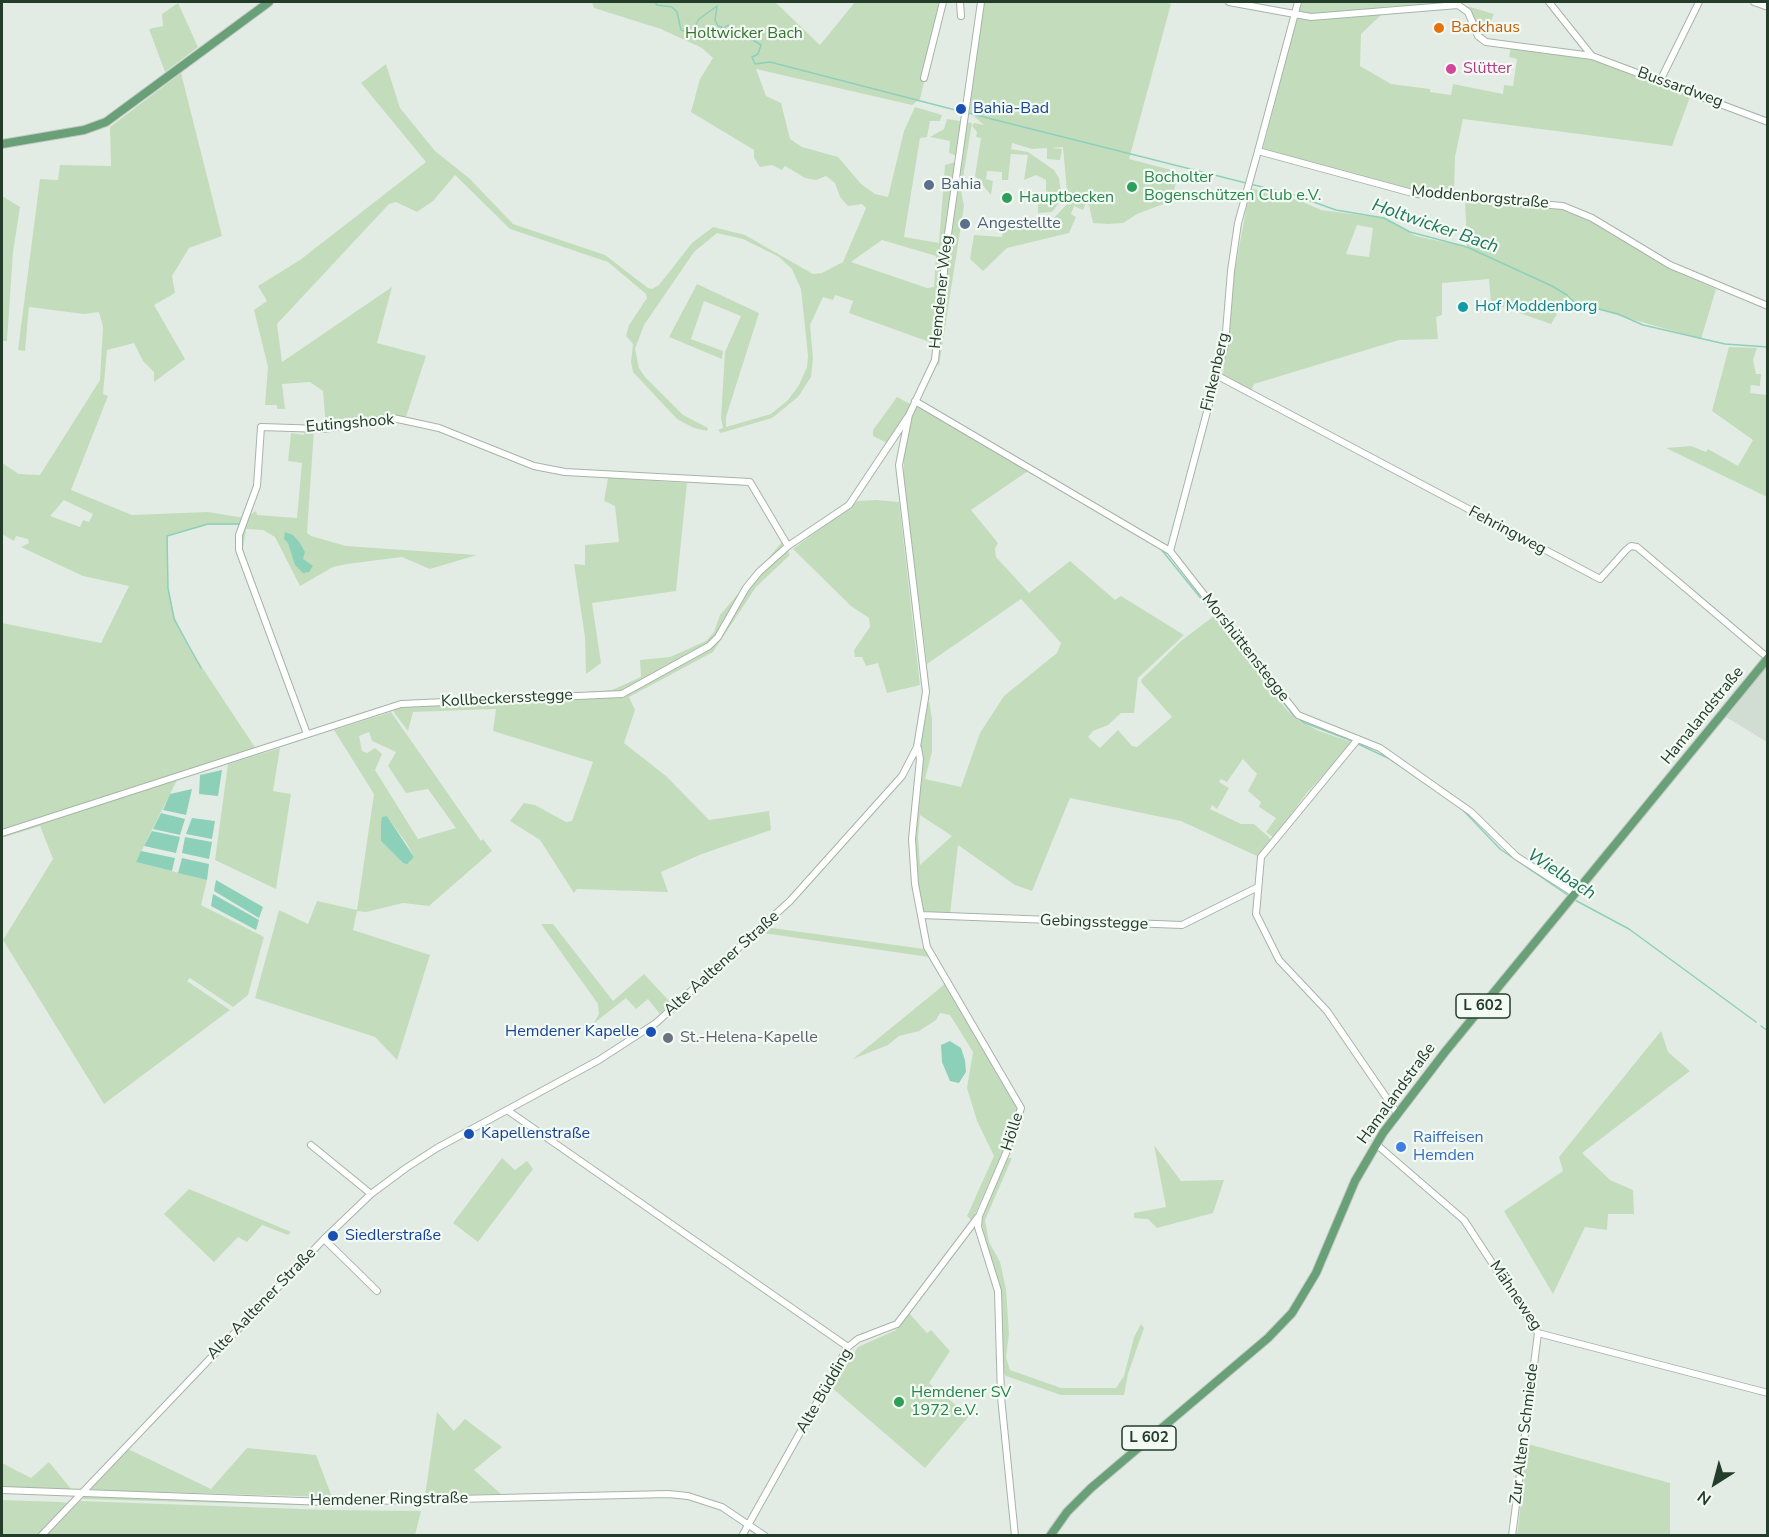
<!DOCTYPE html>
<meta charset="utf-8">
<style>
body{margin:0}
#map{position:relative;width:1769px;height:1537px;overflow:hidden;background:#e3ece4;font-family:"Nunito Sans",sans-serif}
canvas{display:block}
.frame{position:absolute;inset:0;border:3px solid #233d2a;pointer-events:none}
.north{position:absolute;left:1685px;top:1453px;width:60px;height:60px;-webkit-text-stroke:4px #f3f9f3;paint-order:stroke;rotate:216deg;font-size:16px;font-weight:700;line-height:24px;text-align:center;color:#233d2a}
.north::after{content:'';display:block;margin:auto;width:21px;height:27px;background:#233d2a;clip-path:polygon(50% 0,100% 100%,50% 72%,0 100%)}
</style>
<div id="map">
<canvas width="1769" height="1537"></canvas>
<div class="frame"></div>
<div class="north">N</div>
</div>
<script>
const g = document.querySelector('canvas').getContext('2d');
g.lineJoin = 'round';
function fillPath(path, color) { g.fillStyle = color; g.fill(path, 'evenodd'); }
const shape = rows => new Path2D(rows.map(r => 'M' + r).join(''));
function strokePath(path, color, width, dash) { g.strokeStyle = color; g.lineWidth = width; g.lineCap = dash ? 'butt' : 'round'; g.setLineDash(dash || []); g.stroke(path); }
function label(font, color, halo, rows, align = 'center') {
  g.font = font + ' "Nunito Sans",sans-serif'; g.lineWidth = 4.5; g.setLineDash([]); g.textBaseline = 'middle'; g.strokeStyle = halo; g.fillStyle = color; for (const [text, x, y, turn = 0] of rows) {
    g.save(); g.translate(x, y); g.rotate((+turn || 0) * Math.PI / 180); g.textAlign = isNaN(turn) ? turn : align; if (halo) g.strokeText(text, 0, 0); g.fillText(text, 0, 0); g.restore();
  }
}
fillPath(shape([
 [1767,665,1767,742,1726,717]
]), '#d1dcd2');
fillPath(shape([
 [592,2,775,2,820,45,855,2,943,2,920,99,912,105,756,69,766,96,781,103,790,139,802,147,838,157,861,184,875,194,888,197,904,131,915,107,942,115,940,121,930,121,927,137,920,138,904,237,939,243,945,165,955,162,957,156,949,153,950,141,930,137,944,129,947,119,972,123,961,190,964,206,939,366,932,358,932,343,849,313,853,301,835,295,833,300,823,297,810,325,813,358,811,377,798,397,772,418,721,433,718,430,723,428,721,418,725,352,741,316,704,301,691,339,723,351,722,359,669,337,697,284,759,313,726,417,726,427,771,414,788,400,799,385,807,367,808,356,801,289,792,269,779,257,743,239,717,233,694,252,644,325,635,349,639,368,645,377,683,415,708,428,707,431,694,428,677,419,633,372,631,362,633,344,626,336,629,325,647,298,646,294,608,262,510,229,455,175,433,201,417,212,396,202,389,204,277,324,282,362,392,287,377,343,426,356,406,417,426,421,405,418,326,427,323,391,310,382,282,384,285,409,277,409,277,405,265,405,268,367,254,310,267,301,258,286,300,260,426,162,361,83,386,64,400,108,435,151,469,178,513,224,605,255,648,288,652,289,659,285,692,243,713,227,745,235,813,274,822,273,843,262,866,208,862,204,848,206,840,197,835,183,826,176,816,180,805,178,785,166,782,170,772,165,760,167,754,158,754,150,691,112,700,79,713,58,702,48,661,29,594,8],
 [882,240,936,256,934,287,927,288,851,262],
 [983,2,1164,2,1171,4,1129,159,1179,172,1172,197,1166,203,1137,214,1123,223,1108,224,1093,223,1089,205,1086,204,1083,210,1074,206,1071,214,1076,217,1069,233,1007,248,983,271,970,259,974,235,1002,237,1004,226,1023,228,1024,221,1044,226,1046,219,1053,219,1068,203,1063,147,1051,148,1062,149,1060,160,1047,159,1047,148,1032,149,1012,143,1008,180,1002,180,1002,172,987,171,986,179,993,181,991,195,975,176,981,138,976,137,977,132,972,126,974,123,984,125,968,111],
 [1300,2,1452,2,1319,15,1297,11],
 [178,3,198,47,165,72,149,29,163,26,162,14],
 [1463,5,1494,14,1483,38,1468,9],
 [1382,14,1361,34,1360,66,1391,84,1430,89,1430,92,1451,95,1453,84,1503,94,1504,85,1513,86,1517,59,1509,57,1511,47,1590,59,1690,97,1672,146,1463,119,1455,157,1454,192,1416,191,1263,149,1297,18],
 [181,73,222,236,189,248,172,276,175,293,154,305,185,359,154,382,154,372,143,361,134,343,107,350,103,394,108,396,71,490,132,515,208,512,245,518,242,525,207,525,168,536,168,588,175,618,190,649,256,749,181,772,136,862,207,880,201,905,264,937,248,995,233,1007,190,978,187,981,230,1010,104,1104,3,940,53,859,40,826,2,838,2,623,101,643,129,586,83,576,21,547,29,543,28,539,16,536,14,541,2,534,2,463,19,474,40,475,100,380,103,327,99,312,84,314,29,307,25,351,18,350,40,179,58,180,60,165,111,166,110,127],
 [64,500,93,514,89,522,83,520,80,527,50,516],
 [1011,149,1028,152,1054,170,1059,178,1062,199,1052,212,1038,213,1038,201,1046,198,1042,198,1040,193,1046,192,1046,180,1036,175,1024,180,1028,155,1011,154],
 [1250,188,1301,201,1321,210,1384,218,1416,236,1467,247,1465,201,1560,209,1590,221,1668,268,1716,289,1701,339,1575,303,1568,295,1551,324,1491,303,1489,279,1442,283,1442,315,1436,317,1438,339,1399,340,1254,384,1251,391,1225,378,1223,374,1234,275],
 [1357,225,1373,228,1369,257,1346,254],
 [2,196,20,207,13,252,7,341,2,341],
 [1729,347,1757,348,1753,360,1756,374,1761,374,1760,386,1751,385,1750,393,1767,395,1767,497,1666,448,1691,446,1706,452,1708,449,1738,466,1753,440,1712,411],
 [897,397,912,405,893,446,873,436,873,430],
 [920,407,1028,471,971,510,998,543,995,549,996,557,1029,593,1070,561,1115,600,1121,596,1184,635,1138,678,1134,713,1121,713,1108,725,1093,731,1088,737,1100,748,1118,730,1132,746,1137,747,1172,717,1141,682,1142,679,1181,641,1214,616,1286,709,1296,719,1319,731,1351,742,1347,749,1306,794,1274,838,1266,832,1276,818,1259,807,1261,802,1248,791,1257,774,1243,759,1227,782,1221,779,1219,782,1229,788,1217,809,1212,805,1210,809,1241,824,1254,824,1272,840,1259,857,1181,821,1070,798,1032,891,1015,885,958,845,950,914,924,911,917,884,913,838,919,747,929,700,932,719,932,752,925,779,961,787,980,733,1004,696,1057,653,1061,643,1021,599,927,664,904,481,904,455,908,427,915,408],
 [920,815,952,836,920,865,918,837],
 [306,430,314,430,307,533,311,536,346,546,477,555,430,569,402,557,347,564,333,567,300,586,275,537,263,530,246,529,243,549,263,606,261,608,239,542,248,516,256,511,257,515,297,518,302,463,288,461,291,433,304,435],
 [608,478,687,483,676,591,592,603,601,663,586,674,585,637,574,564,585,565,585,545,619,542,615,506,604,501],
 [876,500,899,502,920,685,887,693,878,663,866,666,862,657,855,657,854,650,870,627,869,618,851,606,793,549,858,501],
 [782,542,784,546,762,567,710,649,720,637,758,576,782,552,787,550,790,555,756,587,713,652,629,697,635,710,624,743,666,776,709,820,769,811,771,830,702,854,661,872,668,892,577,889,574,893,540,840,510,821,524,803,535,805,566,822,572,821,593,762,493,731,496,709,413,712,408,731,395,714,393,709,418,705,612,690,641,677,640,660,670,657,706,641,714,632,720,615],
 [391,712,481,841,483,839,492,851,429,906,403,903,366,912,357,911,353,930,430,955,397,1060,375,1037,255,998,279,910,308,924,317,901,357,910,374,794,334,730],
 [369,732,372,741,396,752,388,766,406,793,428,789,456,828,418,839,375,770,382,754,375,748,367,753,362,751,359,736],
 [387,816,407,844,414,857,403,863,381,841],
 [280,748,273,791,291,794,276,889,215,860,228,764],
 [541,924,553,924,613,1001,644,974,671,1003,660,1014,648,999,636,1009,626,998,593,1024,599,1014,598,1004],
 [765,927,924,949,929,957,763,933,761,931],
 [945,984,1018,1102,1019,1115,972,1221,967,1216,994,1156,977,1121,967,1088,973,1052,950,1015,940,1013,936,1020,919,1031,899,1036,888,1045,853,1059],
 [1661,1031,1668,1052,1690,1071,1582,1153,1610,1180,1633,1190,1634,1214,1608,1214,1607,1230,1585,1227,1553,1294,1504,1211,1563,1171,1559,1157],
 [1154,1145,1181,1181,1224,1180,1213,1213,1157,1228,1148,1219,1134,1218,1134,1213,1166,1207],
 [502,1158,515,1170,527,1161,533,1169,478,1242,453,1223],
 [1008,1158,1012,1158,985,1220,989,1242,1000,1262,1006,1289,1009,1334,1006,1357,1010,1370,1061,1388,1116,1388,1124,1376,1134,1337,1141,1324,1144,1328,1128,1374,1124,1395,1061,1395,1006,1376,1003,1371,1000,1291,985,1245,981,1217],
 [189,1189,291,1232,288,1235,262,1225,247,1242,238,1237,214,1262,164,1214],
 [909,1313,927,1333,931,1330,950,1351,929,1383,969,1416,925,1468,831,1387,858,1347,896,1330],
 [437,1412,454,1431,465,1419,502,1447,474,1470,501,1494,425,1496],
 [1528,1444,1670,1483,1670,1535,1517,1535],
 [247,1448,316,1455,332,1497,88,1490,128,1449,211,1489],
 [49,1462,72,1490,2,1489,2,1463,31,1478],
 [88,1495,331,1503,333,1506,82,1499],
 [2,1500,60,1502,68,1503,37,1535,2,1536],
 [80,1501,328,1510,421,1511,415,1535,46,1535]
]), '#c3ddbc');
fillPath(shape([
 [285,532,293,535,300,543,305,552,303,559,313,566,309,572,303,573,295,565,288,543,284,539],
 [222,770,218,796,199,794,200,775],
 [192,789,186,815,163,810,170,794],
 [161,813,185,819,180,835,153,829],
 [387,816,414,857,407,864,403,863,381,841,381,823,382,817],
 [192,818,215,821,212,839,186,834],
 [152,831,180,837,176,853,144,846],
 [185,837,212,842,209,859,182,853],
 [141,851,175,858,172,871,136,862],
 [182,858,209,864,207,880,178,873],
 [216,880,263,907,259,918,214,891],
 [213,894,259,920,256,930,211,906],
 [950,1041,961,1048,965,1060,966,1072,959,1083,950,1081,942,1062,941,1045]
]), '#8dd0ba');
strokePath(shape([
 [655,2,657,5,672,7,677,12,681,30,699,37,701,34,695,26,699,19,717,6,715,20,718,26,724,28,728,25,761,45,758,54,752,57,755,64,770,62,963,112],
 [968,113,1246,183],
 [1250,184,1291,194,1336,210,1384,218,1410,232,1467,247,1552,286,1567,295,1575,303,1618,314,1643,325,1725,344,1768,347],
 [1160,548,1212,612],
 [1216,617,1294,716,1305,723,1352,741],
 [201,668,174,619,168,588,167,536,208,524,240,524],
 [1358,744,1388,758,1438,792],
 [1462,809,1500,849,1569,896],
 [1573,899,1629,929,1756,1022],
 [1761,1026,1768,1031]
]), '#8dd0ba', 1.5);
const minor = shape([
 [960,2,961,16],
 [1229,2,1311,17,1458,5,1468,12,1478,36,1486,42,1592,56,1768,122],
 [1298,2,1258,151,1416,194,1563,206,1592,218,1670,265,1768,306],
 [1549,2,1592,56],
 [1754,2,1768,7],
 [924,78,943,2],
 [1660,81,1699,2],
 [1218,376,1600,579,1626,550,1631,546,1637,547,1768,658],
 [915,401,1170,551,1298,715,1380,748,1471,812,1516,856,1575,894],
 [1170,551,1225,344,1231,271,1238,223,1258,151],
 [307,734,239,550,239,535,257,486,261,427,323,429,393,418,439,428,534,466,565,472,750,482,788,546],
 [1358,739,1261,857,1256,914,1279,960,1327,1011,1397,1113],
 [918,748,920,759,912,839,915,884,927,947,1021,1108,1006,1153,979,1216,978,1227,998,1291,1001,1397,1015,1536],
 [2,833,401,704,622,694,709,646,718,637,746,588,759,572,788,546,849,505,907,418],
 [921,915,1182,925,1258,887],
 [507,1110,848,1347],
 [1376,1144,1464,1220,1538,1333,1768,1393],
 [311,1145,371,1194],
 [324,1239,377,1291],
 [2,1490,328,1502,668,1494,688,1496,722,1507,765,1536],
 [41,1536,324,1239,371,1194,406,1168,437,1148,599,1060,656,1023,790,901,902,776,917,747,926,692,899,465,909,415,935,360,947,241,981,2],
 [742,1536,848,1347,858,1339,897,1324,978,1217],
 [1512,1536,1538,1333]
]);
const major = shape([
 [2,144,84,130,106,122,269,2],
 [1050,1536,1067,1512,1091,1488,1268,1338,1292,1313,1316,1273,1355,1181,1383,1133,1445,1052,1768,658]
]);
strokePath(minor, '#a6b4a8', 8);
strokePath(major, '#c1c9c3', 10);
strokePath(minor, '#fff', 6);
strokePath(major, '#69a078', 8);
for (const [x, y, r, color] of [
 [1439,28,6,"#e8710a"],
 [1451,69,6,"#d1479c"],
 [961,109,6,"#1a4fb4"],
 [929,185,6,"#5c6f8a"],
 [1132,187,6,"#2e9e5b"],
 [1007,198,6,"#2e9e5b"],
 [965,224,6,"#5c6f8a"],
 [1463,307,6,"#0f9aa8"],
 [651,1032,6,"#1a4fb4"],
 [668,1038,6,"#6b7280"],
 [469,1134,6,"#1a4fb4"],
 [1401,1147,6,"#3f7fe0"],
 [333,1236,6,"#1a4fb4"],
 [899,1402,6,"#2e9e5b"]
]) { const dot = new Path2D(); dot.arc(x, y, r, 0, 2 * Math.PI); g.fillStyle = color; g.fill(dot); strokePath(dot, '#f3f9f3', 2); }
for (const [x, y, w] of [
 [1483,1006,54],
 [1149,1438,54]
]) { const box = new Path2D(); box.roundRect(x - w / 2, y - 12, w, 24, 4.5); g.fillStyle = '#f3f9f3'; g.fill(box); strokePath(box, '#233d2a', 1.5); }
label('bold 15px', '#233d2a', null, [
 ["L 602",1483,1006],
 ["L 602",1149,1438]
]);
label('16px', '#c56008', '#f3f9f3', [
 ["Backhaus",1451,28]
], 'left');
label('16px', '#35732e', '#f3f9f3', [
 ["Holtwicker Bach",744,34]
]);
label('16px', '#b23c85', '#f3f9f3', [
 ["Slütter",1463,69]
], 'left');
label('16px', '#233d2a', '#f3f9f3', [
 ["Bussardweg",1680,88,20],
 ["Moddenborgstraße",1480,198,5],
 ["Hemdener Weg",942,292,-84],
 ["Finkenberg",1216,372,-77],
 ["Eutingshook",350,424,-5],
 ["Fehringweg",1507,531,28],
 ["Morshüttenstegge",1245,648,52],
 ["Kollbeckersstegge",507,699,-3],
 ["Hamalandstraße",1703,716,-51],
 ["Gebingsstegge",1094,923,2],
 ["Alte Aaltener Straße",722,964,-42],
 ["Hamalandstraße",1397,1094,-54],
 ["Hölle",1013,1132,-72],
 ["Mähneweg",1515,1296,56],
 ["Alte Aaltener Straße",262,1304,-46],
 ["Alte Büdding",825,1391,-60],
 ["Zur Alten Schmiede",1525,1434,-83],
 ["Hemdener Ringstraße",389,1500,-1]
]);
label('16px', '#164399', '#f3f9f3', [
 ["Bahia-Bad",973,109],
 ["Hemdener Kapelle",639,1032,"right"],
 ["Kapellenstraße",481,1134],
 ["Siedlerstraße",345,1236]
], 'left');
label('16px', '#27864d', '#f3f9f3', [
 ["Bocholter",1144,178],
 ["Bogenschützen Club e.V.",1144,196],
 ["Hauptbecken",1019,198],
 ["Hemdener SV",911,1393],
 ["1972 e.V.",911,1411]
], 'left');
label('16px', '#4e5e75', '#f3f9f3', [
 ["Bahia",941,185],
 ["Angestellte",977,224]
], 'left');
label('16px', '#0d838f', '#f3f9f3', [
 ["Hof Moddenborg",1475,307]
], 'left');
label('16px', '#5b616d', '#f3f9f3', [
 ["St.-Helena-Kapelle",680,1038]
], 'left');
label('16px', '#366cbe', '#f3f9f3', [
 ["Raiffeisen",1413,1138],
 ["Hemden",1413,1156]
], 'left');
label('italic 18px', '#1f775c', '#f3f9f3', [
 ["Holtwicker Bach",1435,227,19],
 ["Wielbach",1561,875,33]
]);
</script>
